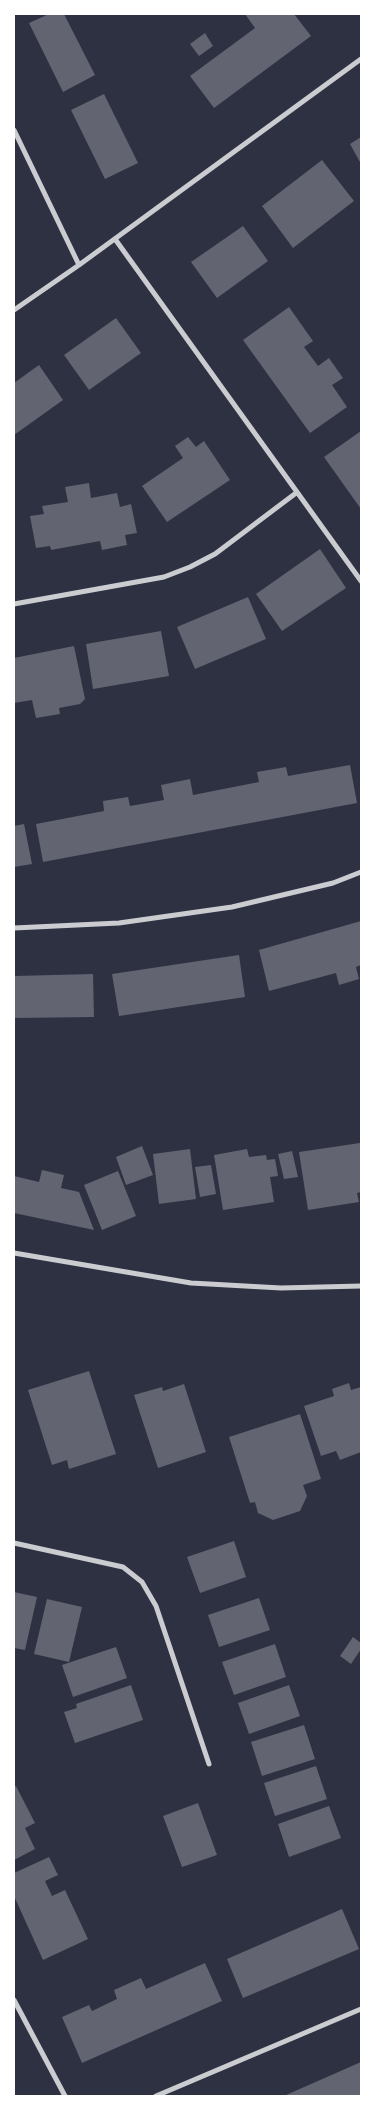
<!DOCTYPE html>
<style>
body{margin:0}
#map{position:relative;width:375px;height:2110px;overflow:hidden;background:#2d3142;font-family:"Nunito Sans",sans-serif}
canvas{display:block}
.frame{position:absolute;inset:0;border:15px solid #fff;pointer-events:none}
</style>
<div id="map">
<canvas width="375" height="2110"></canvas>
<div class="frame"></div>
</div>
<script>
const g = document.querySelector('canvas').getContext('2d');
g.lineJoin = 'round';
function fillPath(path, color) { g.fillStyle = color; g.fill(path, 'evenodd'); }
const shape = rows => new Path2D(rows.map(r => 'M' + r).join(''));
function strokePath(path, color, width, dash) { g.strokeStyle = color; g.lineWidth = width; g.lineCap = dash ? 'butt' : 'round'; g.setLineDash(dash || []); g.stroke(path); }
fillPath(shape([
 [49,14,64,14,95,75,63,92,29,23],
 [245,14,294,14,311,36,214,108,190,76,255,28],
 [205,33,213,46,199,56,190,44],
 [104,94,138,163,105,179,71,110],
 [361,137,361,164,350,144],
 [322,160,354,201,293,248,262,206],
 [243,226,268,261,217,298,191,262],
 [289,307,313,341,304,347,318,366,329,358,343,378,332,385,347,407,310,433,243,340],
 [116,318,141,353,89,390,64,355],
 [39,365,63,400,14,435,14,383],
 [361,431,361,509,324,457],
 [188,437,196,447,204,441,230,480,167,522,142,486,183,458,175,446],
 [89,483,91,498,117,493,120,507,131,504,137,533,125,535,127,545,102,550,100,541,51,550,50,546,36,548,30,516,44,514,42,506,68,502,65,487],
 [320,549,346,588,282,631,256,594],
 [248,597,266,639,195,669,177,627],
 [161,631,169,676,93,689,86,644],
 [74,646,85,699,80,704,59,708,60,714,36,718,32,700,14,703,14,658],
 [350,765,357,803,43,862,36,824,104,811,103,801,128,797,130,806,164,800,161,785,190,779,193,795,259,782,257,772,286,767,288,776],
 [24,824,32,864,14,867,14,826],
 [361,921,361,965,356,967,359,979,339,985,336,973,269,991,259,950],
 [239,955,245,997,119,1016,112,974],
 [93,974,94,1017,14,1018,14,976],
 [360,1143,361,1192,357,1193,359,1202,308,1210,299,1152],
 [142,1146,153,1175,126,1185,116,1157],
 [190,1149,196,1199,159,1204,153,1154],
 [247,1149,249,1157,266,1155,267,1160,275,1159,278,1176,270,1177,274,1202,223,1210,214,1155],
 [292,1151,298,1177,284,1179,278,1154],
 [211,1165,216,1194,200,1197,195,1167],
 [42,1170,64,1175,61,1188,79,1192,94,1230,14,1213,14,1176,39,1182],
 [118,1171,136,1216,102,1230,84,1185],
 [89,1371,116,1454,69,1469,67,1460,52,1465,28,1390],
 [349,1383,351,1390,361,1387,361,1452,340,1460,336,1451,321,1456,304,1406,334,1396,332,1389],
 [184,1384,206,1452,158,1468,134,1395,162,1387,163,1391],
 [300,1414,321,1479,303,1485,307,1496,300,1511,273,1520,258,1513,255,1502,250,1503,229,1437],
 [234,1541,246,1577,200,1593,187,1557],
 [14,1592,37,1597,25,1650,14,1648],
 [259,1598,270,1630,219,1647,208,1615],
 [47,1599,82,1607,69,1662,34,1654],
 [353,1637,361,1643,361,1649,351,1664,340,1656],
 [275,1644,286,1677,234,1695,222,1662],
 [116,1647,127,1678,73,1697,62,1665],
 [131,1685,143,1720,75,1743,64,1712,77,1708,76,1704],
 [289,1685,300,1716,249,1734,238,1703],
 [304,1725,315,1759,262,1776,251,1742],
 [316,1766,327,1799,275,1816,264,1783],
 [16,1786,35,1823,25,1828,35,1849,14,1860,14,1787],
 [198,1803,217,1855,182,1867,163,1816],
 [329,1806,341,1838,289,1857,278,1824],
 [49,1857,58,1875,45,1881,52,1896,65,1890,88,1939,43,1960,14,1896,14,1873],
 [342,1909,359,1949,243,1998,227,1959],
 [205,1963,222,2001,82,2063,62,2017,89,2005,92,2011,117,1999,114,1990,141,1978,146,1989],
 [361,2062,361,2096,287,2096,286,2095]
]), '#626471');
strokePath(shape([
 [14,130,79,265],
 [115,239,361,581],
 [14,310,79,265,361,59],
 [14,604,164,577,190,567,215,554,296,493],
 [14,928,119,923,232,907,333,883,361,872],
 [14,1253,191,1283,281,1288,361,1286],
 [14,1543,123,1567,142,1582,156,1606,209,1764],
 [14,2000,65,2096],
 [156,2096,361,2009]
]), '#caccd0', 5);
</script>
